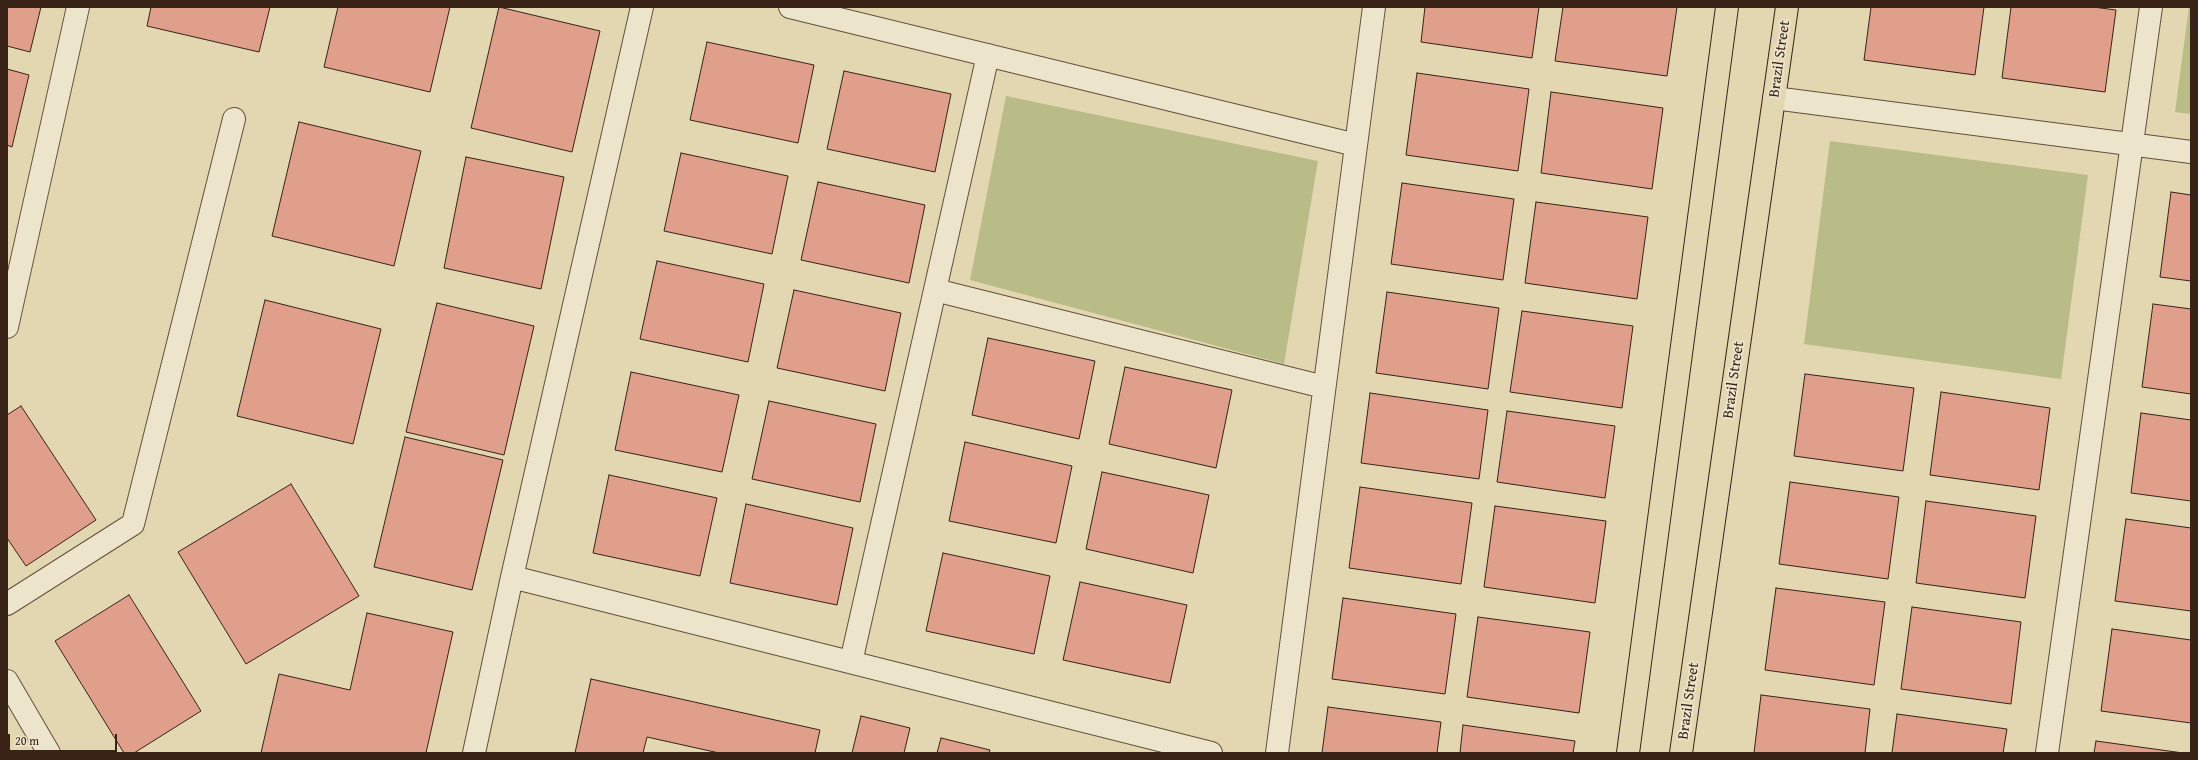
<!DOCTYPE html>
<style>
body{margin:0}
#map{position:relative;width:2198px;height:760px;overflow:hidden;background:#e2d7b0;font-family:"Gentium Book Plus",serif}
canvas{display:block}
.frame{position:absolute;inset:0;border:8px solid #392317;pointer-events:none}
.scale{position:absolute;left:8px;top:734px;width:109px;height:18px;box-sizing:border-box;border:2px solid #392317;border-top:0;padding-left:5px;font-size:12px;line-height:14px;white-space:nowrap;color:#392317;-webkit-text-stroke:3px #ece5cc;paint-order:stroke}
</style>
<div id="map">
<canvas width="2198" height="760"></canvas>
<div class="frame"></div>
<div class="scale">20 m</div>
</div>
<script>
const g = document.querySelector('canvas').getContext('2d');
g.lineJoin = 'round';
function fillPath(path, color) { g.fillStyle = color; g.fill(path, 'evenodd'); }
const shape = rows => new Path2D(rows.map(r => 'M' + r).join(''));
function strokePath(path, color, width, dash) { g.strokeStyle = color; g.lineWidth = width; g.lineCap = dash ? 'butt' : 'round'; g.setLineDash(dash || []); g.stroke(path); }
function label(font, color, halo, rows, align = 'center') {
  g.font = font + ' "Gentium Book Plus",serif'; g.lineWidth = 3.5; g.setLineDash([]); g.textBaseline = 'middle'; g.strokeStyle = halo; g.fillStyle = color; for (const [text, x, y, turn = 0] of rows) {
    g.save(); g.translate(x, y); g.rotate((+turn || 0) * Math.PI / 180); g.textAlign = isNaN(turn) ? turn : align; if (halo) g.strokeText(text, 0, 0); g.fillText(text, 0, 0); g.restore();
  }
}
fillPath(shape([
 [2189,7,2191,7,2191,114,2175,112],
 [1006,96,1318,161,1284,364,970,280],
 [1830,141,2088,175,2061,379,1804,344]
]), '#babc87');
const building = shape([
 [7,7,41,7,30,52,7,46,7,7],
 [151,7,270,7,259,52,147,26,151,7],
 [338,7,450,7,430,92,324,67,338,7],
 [499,7,600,31,572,152,471,128,499,7],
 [1425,7,1539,7,1532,58,1421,42,1425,7],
 [1563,7,1677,7,1667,76,1555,61,1563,7],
 [1871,7,1984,7,1975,75,1864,60,1871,7],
 [2011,7,2093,7,2116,10,2105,92,2002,78,2011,7],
 [707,42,814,65,798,143,690,120,707,42],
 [7,69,29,75,12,147,7,145,7,69],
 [844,71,951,94,935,172,827,149,844,71],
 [1417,73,1529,89,1518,171,1406,155,1417,73],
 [1551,92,1663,108,1652,189,1541,173,1551,92],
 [299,122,421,151,394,266,272,236,299,122],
 [681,153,788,176,772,254,664,231,681,153],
 [466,157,564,177,541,289,444,268,466,157],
 [818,182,925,205,909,283,801,260,818,182],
 [1402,183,1514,199,1503,280,1391,264,1402,183],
 [2171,192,2191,195,2191,281,2160,277,2171,192],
 [1536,202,1648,217,1637,299,1525,283,1536,202],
 [657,261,764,284,748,362,640,339,657,261],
 [794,290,901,313,885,391,777,368,794,290],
 [1387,292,1499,308,1488,389,1376,373,1387,292],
 [265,300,381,329,353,444,237,416,265,300],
 [437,303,534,326,504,455,406,432,437,303],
 [2153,304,2191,309,2191,394,2142,387,2153,304],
 [1522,311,1633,326,1622,408,1510,392,1522,311],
 [988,338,1095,361,1079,439,972,415,988,338],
 [1125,367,1232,390,1216,468,1109,444,1125,367],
 [631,372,739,395,722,472,615,450,631,372],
 [1805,374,1914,388,1903,471,1794,456,1805,374],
 [1941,392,2050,408,2039,490,1930,475,1941,392],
 [1370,393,1488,410,1479,479,1361,463,1370,393],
 [769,401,876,424,860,502,752,479,769,401],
 [21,406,96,520,26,566,7,538,7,415,21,406],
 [1507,411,1615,426,1605,498,1497,482,1507,411],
 [2141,413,2191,420,2191,501,2131,493,2141,413],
 [405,437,503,460,472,590,374,567,405,437],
 [965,442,1072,466,1056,543,949,521,965,442],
 [1102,472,1209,495,1193,573,1086,549,1102,472],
 [609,475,717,498,700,576,593,553,609,475],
 [1790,482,1899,497,1888,579,1779,564,1790,482],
 [291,484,359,596,246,664,178,552,291,484],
 [1360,487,1472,503,1461,584,1349,568,1360,487],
 [1926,501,2036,516,2025,598,1916,583,1926,501],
 [746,504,853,528,837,605,730,583,746,504],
 [1495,506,1606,521,1595,603,1484,587,1495,506],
 [2126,519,2191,528,2191,611,2115,601,2126,519],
 [943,553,1050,576,1034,654,926,631,943,553],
 [1080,582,1187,605,1170,683,1063,660,1080,582],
 [1776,588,1885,602,1874,685,1765,670,1776,588],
 [129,595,201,711,134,753,124,753,55,641,129,595],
 [1343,598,1456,614,1445,694,1332,679,1343,598],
 [1912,607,2021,622,2011,704,1901,689,1912,607],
 [367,613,453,632,426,753,261,753,279,674,350,690,367,613],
 [1478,617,1590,632,1579,713,1467,697,1478,617],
 [2112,629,2191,640,2191,723,2101,711,2112,629],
 [591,679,820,730,815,753,719,753,647,737,643,753,575,753,591,679],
 [1761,695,1870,709,1865,753,1754,753,1761,695],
 [1328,707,1441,722,1437,753,1322,753,1328,707],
 [1897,714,2007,729,2003,753,1892,753,1897,714],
 [861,716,910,728,904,753,852,753,861,716],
 [1463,725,1575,741,1573,753,1460,753,1463,725],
 [941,738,990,750,989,753,937,753,941,738],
 [2096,741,2183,753,2094,753,2096,741]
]);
fillPath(building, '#df9f8b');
strokePath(building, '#392317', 1);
const minor = shape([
 [790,7,1356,145],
 [1774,98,2191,152],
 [935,290,1324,387],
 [7,327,78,7],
 [512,577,1211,753],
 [7,604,133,524,234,119],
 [851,662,988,55],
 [7,681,49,753],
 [474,753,512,577,642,7],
 [1277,753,1374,7],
 [2047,753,2151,7]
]);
const highway = shape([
 [1628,753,1727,7],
 [1681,753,1787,7]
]);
strokePath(minor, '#63503d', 24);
strokePath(highway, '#392317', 24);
strokePath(minor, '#ece5cc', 22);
strokePath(highway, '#e2d7b0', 22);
label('15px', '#392317', '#ece5cc', [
 ["Brazil Street",1780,59,-82],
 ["Brazil Street",1734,380,-82],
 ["Brazil Street",1689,701,-82]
]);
</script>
